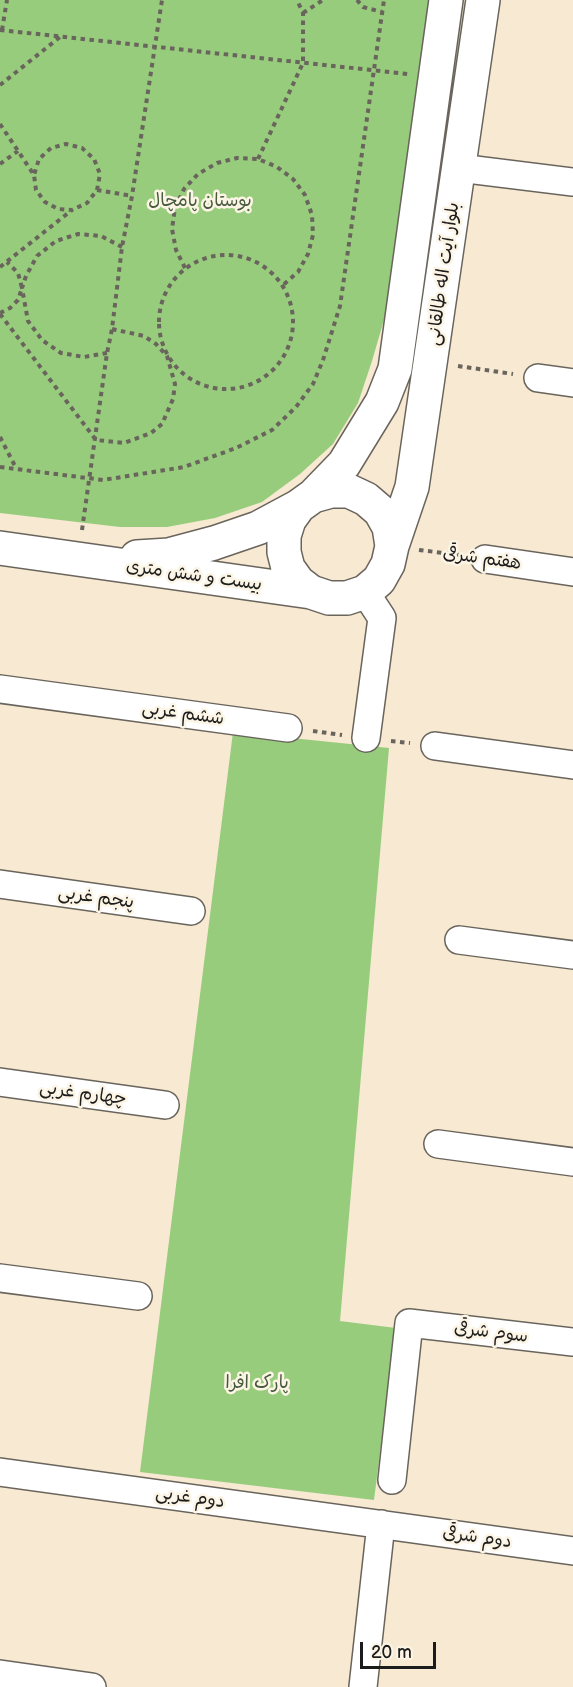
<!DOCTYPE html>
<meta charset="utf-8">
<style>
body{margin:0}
#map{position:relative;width:573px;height:1687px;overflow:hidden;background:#f8e9d2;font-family:"Balsamiq Sans",sans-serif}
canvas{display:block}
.scale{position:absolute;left:360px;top:1642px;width:76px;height:27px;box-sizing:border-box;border:3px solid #1c1c1c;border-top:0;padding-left:8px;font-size:18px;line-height:21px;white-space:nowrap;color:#1c1c1c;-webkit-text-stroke:4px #fcf5e5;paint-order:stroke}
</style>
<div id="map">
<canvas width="573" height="1687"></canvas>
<div class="scale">20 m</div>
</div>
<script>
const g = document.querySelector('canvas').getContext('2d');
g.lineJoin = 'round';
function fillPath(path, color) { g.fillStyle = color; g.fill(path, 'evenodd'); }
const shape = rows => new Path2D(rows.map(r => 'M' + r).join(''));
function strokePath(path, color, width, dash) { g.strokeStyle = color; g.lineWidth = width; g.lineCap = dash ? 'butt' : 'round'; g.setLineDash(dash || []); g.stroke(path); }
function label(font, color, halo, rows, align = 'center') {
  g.font = font + ' "Balsamiq Sans","Playpen Sans Arabic",sans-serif'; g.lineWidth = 5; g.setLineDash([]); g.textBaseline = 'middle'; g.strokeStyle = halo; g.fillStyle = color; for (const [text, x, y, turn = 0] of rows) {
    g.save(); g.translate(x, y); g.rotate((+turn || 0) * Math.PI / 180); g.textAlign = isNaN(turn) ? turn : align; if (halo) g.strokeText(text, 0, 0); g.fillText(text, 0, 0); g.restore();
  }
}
fillPath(shape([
 [0,0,432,0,386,313,372,361,358,403,333,444,300,474,262,502,215,518,167,527,120,527,0,513],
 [233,732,389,748,340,1321,396,1328,374,1500,140,1472]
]), '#98cc7d');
const minor = shape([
 [459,168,573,182],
 [538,378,573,383],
 [485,559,573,572],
 [365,592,382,618,366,738],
 [0,689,288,728],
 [435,746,573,765],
 [0,884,191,911],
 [459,940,573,955],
 [0,1082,165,1105],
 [438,1144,573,1162],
 [0,1278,138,1296],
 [0,1472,573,1551],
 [392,1480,409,1323,573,1342],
 [0,1674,92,1687],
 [363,1687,381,1524]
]);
const tertiary = shape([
 [313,496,344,464,382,402,395,369,446,0],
 [392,546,389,527,380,511,366,499,349,491,331,491,313,496,299,506,289,520,284,536,284,552,288,568,298,582,311,592,329,598,347,598,365,592,379,580,388,564,392,546,412,487,483,0],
 [0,548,311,592],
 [137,557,169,555,214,543,258,528,299,506]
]);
strokePath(minor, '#69645c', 30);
strokePath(tertiary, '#69645c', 36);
strokePath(shape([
 [357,0,363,7,382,12],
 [303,13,323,0],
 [0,30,408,74],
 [2,30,7,0],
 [0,85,60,37],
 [0,124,34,175,36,190,45,202,58,209,72,210,87,203,97,190,100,174,94,159,82,148,66,144,51,148,39,159,34,175],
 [258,159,303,63,303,13,297,0],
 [0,164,18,151],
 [97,190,132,196],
 '159 322a67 67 0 1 1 134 0a67 67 0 1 1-134 0Z',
 [0,267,72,210],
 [185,268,176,250,172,229,175,208,184,189,198,174,217,163,237,158,258,159,277,167,293,179,305,195,312,215,313,235,308,254,298,272,283,285],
 [0,313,10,308,18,300,22,288,18,273,7,262],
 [0,314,96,440,124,443,151,433,162,424,173,399,175,384,167,356,156,344,144,336,112,329],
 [107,353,84,357,61,353,42,340,28,321,22,288,26,276,37,256,56,241,78,234,101,236,122,247],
 [458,366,513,374],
 [0,437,16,468],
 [0,467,103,480,184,467,236,448,272,430,296,407,313,384,323,360,340,306,384,0],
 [82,530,107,353,112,329,122,247,132,196,162,0],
 [419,550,460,555],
 [313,731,342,735],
 [391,741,410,743]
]), '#69645c', 4, [4.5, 4.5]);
strokePath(minor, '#fff', 27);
strokePath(tertiary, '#fff', 33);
label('18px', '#475a3e', '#fcf5e5', [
 ["بوستان پامچال",200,201],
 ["پارک افرا",257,1383]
]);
label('18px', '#1c1c1c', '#fcf5e5', [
 ["بلوار آیت اله طالقانی",444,274,-82],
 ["هفتم شرقی",482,559,8],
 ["بیست و شش متری",194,576,8],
 ["ششم غربی",183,714,8],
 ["پنجم غربی",96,898,8],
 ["چهارم غربی",83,1094,8],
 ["سوم شرقی",491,1333,7],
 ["دوم غربی",190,1498,8],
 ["دوم شرقی",477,1538,8]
]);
</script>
